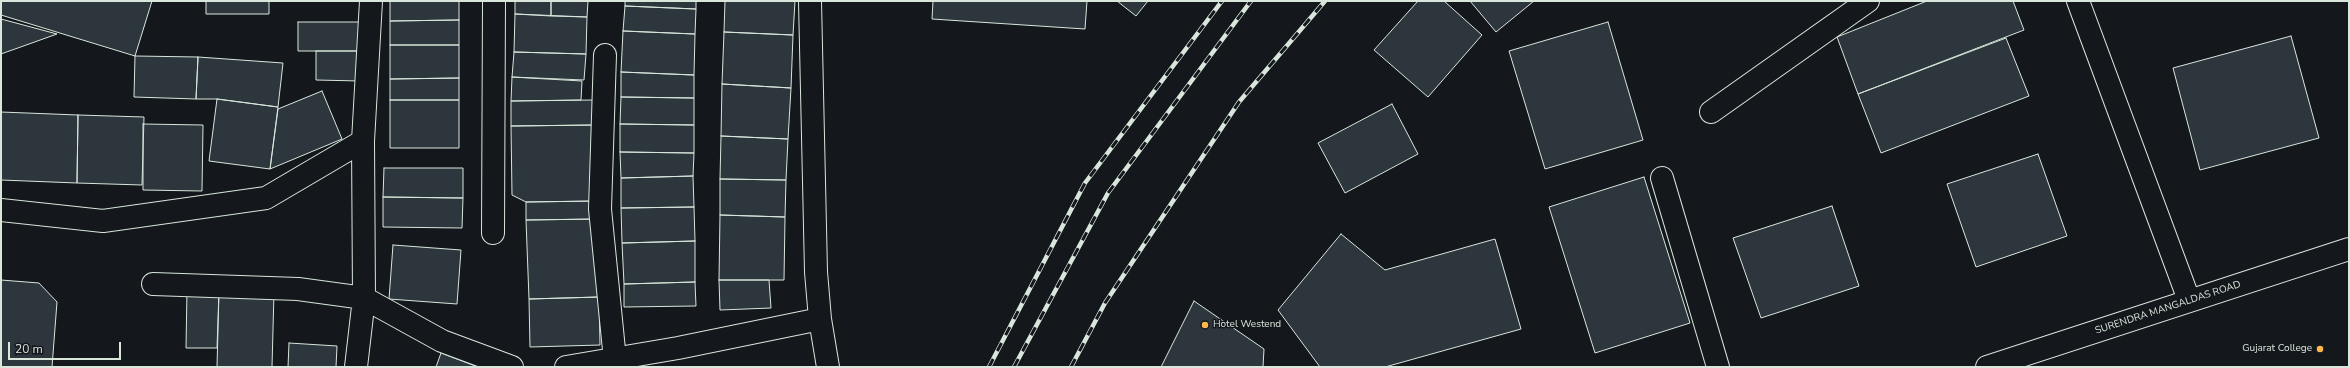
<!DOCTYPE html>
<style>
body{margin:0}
#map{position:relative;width:2350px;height:368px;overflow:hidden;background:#14181c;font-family:"Nunito Sans",sans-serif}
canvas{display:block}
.frame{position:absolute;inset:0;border:2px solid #d8e6dc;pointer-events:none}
.scale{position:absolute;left:8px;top:342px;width:113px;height:18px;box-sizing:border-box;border:2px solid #d8e6dc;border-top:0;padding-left:5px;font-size:12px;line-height:14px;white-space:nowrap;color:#d8e6dc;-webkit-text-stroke:3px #14181c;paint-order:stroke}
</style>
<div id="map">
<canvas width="2350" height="368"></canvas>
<div class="frame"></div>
<div class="scale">20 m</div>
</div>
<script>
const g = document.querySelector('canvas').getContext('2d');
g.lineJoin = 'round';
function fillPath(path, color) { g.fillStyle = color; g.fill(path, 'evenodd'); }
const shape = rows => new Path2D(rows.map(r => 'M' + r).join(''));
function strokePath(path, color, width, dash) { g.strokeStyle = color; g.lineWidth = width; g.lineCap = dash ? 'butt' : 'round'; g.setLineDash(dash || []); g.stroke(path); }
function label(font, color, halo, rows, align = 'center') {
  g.font = font + ' "Nunito Sans",sans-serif'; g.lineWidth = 3; g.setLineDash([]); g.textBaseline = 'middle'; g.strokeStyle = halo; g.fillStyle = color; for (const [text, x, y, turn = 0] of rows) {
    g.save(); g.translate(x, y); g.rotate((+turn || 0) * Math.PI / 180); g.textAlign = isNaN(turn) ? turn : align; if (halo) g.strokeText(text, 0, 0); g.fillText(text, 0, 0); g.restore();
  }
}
const building = shape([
 [1,1,152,1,135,56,1,15,1,1],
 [206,1,269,1,269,14,206,14,206,1],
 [390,1,459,1,459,20,390,21,390,1],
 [515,1,551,1,551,16,515,14,515,1],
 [551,1,588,1,587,17,551,16,551,1],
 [625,1,696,1,696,9,625,6,625,1],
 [725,1,795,1,793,35,724,32,725,1],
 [933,1,1087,1,1085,29,932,19,933,1],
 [1117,1,1148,1,1136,16,1117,1],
 [1418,1,1444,1,1482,35,1428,97,1374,50,1418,1],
 [1470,1,1534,1,1496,32,1470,1],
 [1927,1,2013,1,2024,30,1858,94,1837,37,1927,1],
 [625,6,696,9,695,34,623,31,625,6],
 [515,14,587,17,586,54,514,52,515,14],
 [1,19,57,34,1,54,1,19],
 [459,20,459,45,390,45,390,21,459,20],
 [298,22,360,22,361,51,298,51,298,22],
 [1608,22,1643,140,1545,169,1509,51,1608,22],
 [623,31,695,34,694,75,621,72,623,31],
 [724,32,793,35,791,88,722,84,724,32],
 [2291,36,2319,138,2200,170,2173,68,2291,36],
 [2006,38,2029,96,1881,153,1858,94,2006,38],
 [390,45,459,45,459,78,390,79,390,45],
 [316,51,361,51,360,81,316,80,316,51],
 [514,52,586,54,584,80,512,77,514,52],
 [135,56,198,57,196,99,134,97,135,56],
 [198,57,283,63,278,107,217,99,196,99,198,57],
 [621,72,694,75,694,98,621,97,621,72],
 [512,77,582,81,581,100,511,101,512,77],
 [459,78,459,100,390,100,390,79,459,78],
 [722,84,791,88,788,139,721,136,722,84],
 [322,91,342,139,270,169,278,109,322,91],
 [621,97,694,98,694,125,620,124,621,97],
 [217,99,278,107,270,169,209,161,217,99],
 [390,100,459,100,459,148,390,148,390,100],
 [594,100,595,125,511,126,511,101,594,100],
 [1392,104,1418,154,1345,193,1318,143,1392,104],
 [1,112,78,115,77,183,1,180,1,112],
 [78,115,144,117,142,185,77,183,78,115],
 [143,124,203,125,202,191,143,190,143,124],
 [620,124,694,125,694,153,620,152,620,124],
 [595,125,596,201,526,202,512,195,511,126,595,125],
 [721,136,788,139,786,180,720,179,721,136],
 [620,152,694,153,693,176,621,178,620,152],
 [2038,154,2067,236,1976,267,1947,184,2038,154],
 [384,168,463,168,463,198,383,197,384,168],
 [693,176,694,207,621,208,621,178,693,176],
 [1644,177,1690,323,1595,353,1549,207,1644,177],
 [720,179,786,180,785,217,720,215,720,179],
 [383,197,463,198,462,228,383,227,383,197],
 [596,201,597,219,526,220,526,202,596,201],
 [1832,206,1859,286,1761,318,1733,238,1832,206],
 [694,207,695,241,622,243,621,208,694,207],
 [720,215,785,217,784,280,719,280,720,215],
 [597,219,599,297,529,299,526,220,597,219],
 [1341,234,1385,270,1495,239,1521,329,1385,367,1320,367,1278,310,1341,234],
 [695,241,695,282,624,284,622,243,695,241],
 [393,245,461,250,457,304,389,299,393,245],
 [1,280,39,283,57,302,52,367,1,367,1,280],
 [719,280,769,280,771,308,720,310,719,280],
 [695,282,696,306,624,307,624,284,695,282],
 [187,290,219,291,217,348,186,348,187,290],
 [219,291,274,292,272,367,217,367,219,291],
 [599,297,600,345,530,347,529,299,599,297],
 [1194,301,1264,349,1263,367,1161,367,1194,301],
 [289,343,337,346,336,367,288,367,289,343],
 [441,353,478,367,436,367,441,353]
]);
fillPath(building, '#2c363c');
strokePath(building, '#d8e6dc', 1);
const minor = shape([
 [810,1,816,272,820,319,828,367],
 [2078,1,2189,300],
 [605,55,600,209,615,360],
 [1711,112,1868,1],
 [1662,178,1718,367],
 [1,210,103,221,266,198,363,141],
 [493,233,494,1],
 [153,284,298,289,364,298,442,341,512,367],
 [356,367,364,298,363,141,371,1],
 [566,367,678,348,820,319]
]);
const major = shape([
 [1987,367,2349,249]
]);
strokePath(minor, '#d8e6dc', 24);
strokePath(major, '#d8e6dc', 24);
strokePath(minor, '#14181c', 22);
strokePath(major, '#14181c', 22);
const rail = shape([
 [989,367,1085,183,1222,1],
 [1014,367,1108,193,1251,1],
 [1071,367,1105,303,1239,102,1325,1]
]);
strokePath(rail, '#d8e6dc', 4.5);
strokePath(rail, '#14181c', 3, [9]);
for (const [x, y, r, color] of [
 [1205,325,4,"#ffb74d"],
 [2320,349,4,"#ffb74d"]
]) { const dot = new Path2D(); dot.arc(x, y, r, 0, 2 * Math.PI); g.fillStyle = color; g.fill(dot); strokePath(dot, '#14181c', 1.5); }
label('10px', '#d8e6dc', '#14181c', [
 ["SURENDRA MANGALDAS ROAD",2168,308,-18]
]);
label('10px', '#d8e6dc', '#14181c', [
 ["Hotel Westend",1213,325],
 ["Gujarat College",2312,349,"right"]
], 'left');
</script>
